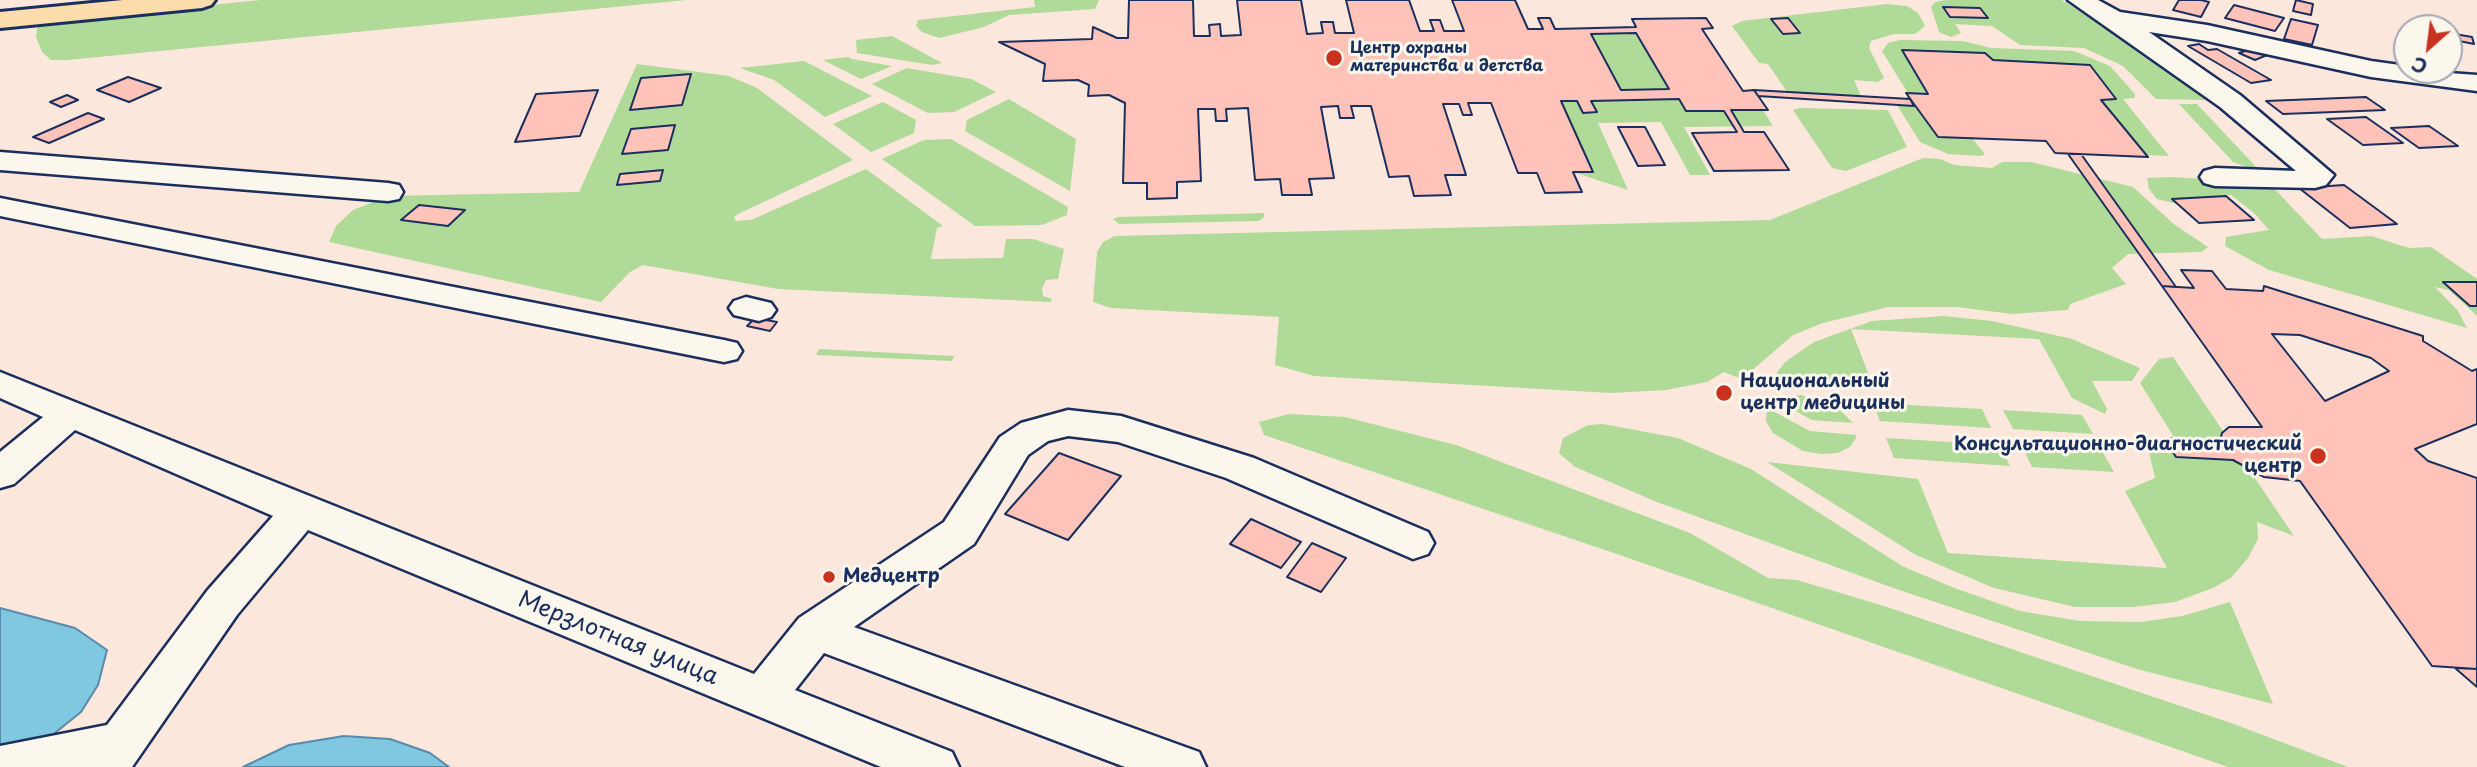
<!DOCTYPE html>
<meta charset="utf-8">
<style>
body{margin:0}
#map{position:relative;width:2477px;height:767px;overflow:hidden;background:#fce7dd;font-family:"Playpen Sans",sans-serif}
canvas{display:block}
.north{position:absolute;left:2393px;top:14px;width:70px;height:70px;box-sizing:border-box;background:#fbf7ec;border:2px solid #a1a7b3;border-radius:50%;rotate:208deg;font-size:19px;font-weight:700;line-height:28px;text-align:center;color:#1b2f5e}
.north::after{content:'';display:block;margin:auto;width:24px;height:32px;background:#c8321e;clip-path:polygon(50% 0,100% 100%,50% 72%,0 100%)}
</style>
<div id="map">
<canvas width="2477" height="767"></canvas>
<div class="north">С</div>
</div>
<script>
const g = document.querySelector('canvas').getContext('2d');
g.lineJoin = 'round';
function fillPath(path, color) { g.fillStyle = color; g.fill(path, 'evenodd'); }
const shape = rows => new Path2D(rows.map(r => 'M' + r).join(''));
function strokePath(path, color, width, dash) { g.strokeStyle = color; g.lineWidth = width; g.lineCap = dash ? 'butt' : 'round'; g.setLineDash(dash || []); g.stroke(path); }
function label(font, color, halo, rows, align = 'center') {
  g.font = font + ' "Playpen Sans",sans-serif'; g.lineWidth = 6; g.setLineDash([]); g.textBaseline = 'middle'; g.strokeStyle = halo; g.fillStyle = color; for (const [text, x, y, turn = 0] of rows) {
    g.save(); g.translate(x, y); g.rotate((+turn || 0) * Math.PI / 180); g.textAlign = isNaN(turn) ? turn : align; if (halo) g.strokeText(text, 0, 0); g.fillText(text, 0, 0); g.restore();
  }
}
fillPath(shape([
 [261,0,687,0,67,60,51,60,42,52,36,37,38,22],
 [1034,0,1099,0,1095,9,1009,15,984,27,939,38,922,32,916,26,918,20,1035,7],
 [1946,0,2062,0,2156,60,2206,100,2156,99,2123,66,2084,48,2020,45,1992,26,1955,24,1961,33,1951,37,1939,32,1931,7,1935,2],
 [1887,4,1907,6,1918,13,1925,26,1915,34,1894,34,1871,41,1869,48,1884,78,1878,82,1854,80,1863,101,1792,99,1768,64,1759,63,1732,26,1742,21],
 [1636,33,1669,89,1621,90,1591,34],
 [892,36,942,63,932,65,857,53,856,40],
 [1900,40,1963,41,1991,48,2074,51,2110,66,2135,94,2135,98,2123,99,2169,156,2056,151,2048,140,1972,138,1985,154,1981,156,1948,154,1920,142,1897,105,1909,95,1882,51,1888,43],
 [848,57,852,59,892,66,861,79,823,60],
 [804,61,872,96,825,117,774,80,740,68],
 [637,64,729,76,757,88,853,160,738,214,734,217,736,221,751,220,866,169,943,226,937,228,931,259,1003,258,1006,239,1033,239,1064,249,1058,279,1046,280,1042,289,1043,296,1052,299,1051,302,778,289,643,265,630,272,601,302,329,242,336,226,353,210,388,196,579,192],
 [907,68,971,79,996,92,954,112,928,113,872,84],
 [1009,99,1076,139,1070,191,965,131,967,120],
 [1679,99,1686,111,1763,110,1773,126,1684,127,1710,175,1690,175,1661,122,1598,123,1628,190,1573,172,1593,171,1561,101],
 [883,102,916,120,914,133,871,152,833,124],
 [2179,104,2197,104,2261,172,2233,162],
 [1800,108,1888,110,1907,147,1846,171,1832,168,1793,110],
 [951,139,1068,207,1067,215,1042,225,975,226,882,159,924,140],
 [1923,158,1940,159,1954,165,1992,168,2002,162,2031,162,2133,187,2175,225,2208,247,2202,252,2128,254,2112,268,2126,284,2070,304,2068,310,2012,314,1957,307,1888,307,1823,323,1793,335,1742,379,1724,372,1707,382,1666,390,1611,393,1314,376,1275,365,1279,317,1111,308,1093,302,1097,252,1103,242,1115,236,1770,220],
 [2171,177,2269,183,2322,239,2371,236,2409,248,2431,247,2477,279,2477,316,2449,290,2435,287,2458,311,2467,328,2269,270,2225,246,2226,237,2269,230,2254,213,2231,195,2173,199,2178,204,2157,199,2149,189,2147,178],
 [1264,213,1264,217,1259,221,1119,224,1113,219,1119,217],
 [1944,316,1992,321,2072,339,2140,368,2132,381,2092,381,2107,409,2105,414,2072,398,2039,339,1851,329,1872,383,1773,378,1785,362,1814,342,1872,321],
 [819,349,954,356,952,361,816,355],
 [2173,357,2294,536,2257,522,2258,539,2248,558,2232,577,2213,588,2175,602,2133,607,2075,607,1994,588,1916,555,1767,462,1918,479,1948,553,2167,568,2125,491,2155,478,2149,452,2184,453,2140,383,2159,359],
 [1801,395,1835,405,1853,423,1812,420,1775,400],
 [1873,403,1982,409,1991,428,1880,421],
 [1767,408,1810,431,1856,435,1856,438,1850,447,1838,453,1821,454,1803,451,1773,433,1766,421],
 [2003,410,2082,415,2093,434,2013,429],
 [1289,414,1345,417,1456,445,1690,533,1768,578,1797,580,1884,606,2231,723,2348,767,2228,767,1614,553,1264,435,1259,422],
 [1603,424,1678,438,1751,469,1902,566,1957,589,2020,611,2080,621,2141,622,2182,616,2230,602,2273,704,2137,669,1899,590,1657,502,1575,467,1559,453,1563,438,1588,425],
 [1886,438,2000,445,2010,466,1894,458],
 [2022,446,2102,451,2114,472,2032,467]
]), '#afda98');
const water = shape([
 [0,608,75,628,107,650,98,685,81,712,50,737,0,754,0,608],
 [344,736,390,739,430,753,449,767,243,767,289,745,344,736]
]);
fillPath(water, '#80c7e0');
strokePath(water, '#588aac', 2);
const building = shape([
 [1129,0,1193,0,1194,36,1210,36,1209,25,1220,24,1221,36,1241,35,1237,0,1301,0,1307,34,1323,33,1321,22,1333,22,1335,33,1354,33,1346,0,1409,0,1420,31,1434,31,1430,20,1440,20,1444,31,1464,31,1452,0,1515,0,1528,29,1543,29,1538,18,1550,18,1555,29,1636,27,1632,19,1706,18,1713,28,1702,29,1743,91,1754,90,1768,110,1731,110,1744,132,1764,132,1789,170,1714,171,1692,133,1737,132,1724,111,1686,111,1679,99,1591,101,1597,112,1583,113,1577,101,1561,101,1593,172,1573,172,1582,192,1545,193,1537,173,1518,173,1491,103,1468,103,1472,115,1463,115,1459,104,1443,104,1466,175,1445,175,1451,195,1414,196,1409,176,1389,177,1371,106,1351,106,1354,118,1340,118,1338,106,1321,107,1334,178,1309,179,1312,195,1282,195,1280,179,1255,180,1248,108,1226,109,1227,121,1216,121,1215,109,1198,109,1201,181,1177,182,1177,198,1147,199,1147,183,1123,183,1125,103,1109,95,1088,96,1089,85,1078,80,1043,81,1045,64,999,42,1092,39,1093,27,1117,38,1128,38,1129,0],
 [1636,33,1669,89,1621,90,1591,34,1636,33],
 [2179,0,2201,0,2209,2,2201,17,2173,10,2179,0],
 [2296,0,2313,4,2311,15,2293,11,2296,0],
 [2234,5,2284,18,2275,31,2225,18,2234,5],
 [1943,7,1980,8,1988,18,1950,17,1943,7],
 [1788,18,1800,33,1783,34,1771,19,1788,18],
 [2291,19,2318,25,2312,45,2284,39,2291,19],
 [2449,33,2472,37,2474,44,2449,39,2449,33],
 [2199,44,2208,50,2217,49,2271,80,2251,83,2188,46,2199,44],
 [2251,49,2267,55,2255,60,2239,53,2251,49],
 [1902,50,1985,53,1993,60,2090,65,2116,99,2101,100,2148,157,2055,153,2046,141,1938,137,1906,93,1928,94,1902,50],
 [691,74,682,105,630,110,641,78,691,74],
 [128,77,161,88,129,102,97,90,128,77],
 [598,90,580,136,515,142,536,94,598,90],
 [1754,90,1910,99,1914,106,1758,96,1754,90],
 [67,95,78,100,61,107,50,102,67,95],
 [2366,97,2385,110,2283,114,2266,101,2366,97],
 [88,113,104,119,49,143,33,137,88,113],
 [2366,117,2403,143,2363,145,2327,119,2366,117],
 [675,125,668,150,622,154,631,129,675,125],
 [2429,126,2458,146,2419,148,2391,128,2429,126],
 [1618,127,1645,127,1665,165,1638,166,1618,127],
 [2068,154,2081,154,2176,287,2162,286,2068,154],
 [663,170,660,181,617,185,620,174,663,170],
 [2344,185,2397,224,2350,228,2299,188,2344,185],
 [2226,196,2254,220,2199,223,2172,199,2226,196],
 [419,205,465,210,448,226,401,220,419,205],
 [2181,270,2212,271,2226,289,2263,291,2264,286,2423,336,2423,341,2472,371,2477,369,2477,424,2415,449,2428,461,2477,478,2477,669,2432,666,2300,481,2264,477,2233,460,2176,457,2164,438,2220,441,2222,433,2229,427,2262,427,2162,286,2194,288,2181,270],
 [2272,334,2300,335,2371,358,2389,371,2325,401,2272,334],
 [2443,282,2477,282,2477,306,2470,306,2443,282],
 [755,318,777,322,770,331,747,326,755,318],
 [1059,453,1121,476,1068,540,1005,514,1059,453],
 [1251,519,1301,542,1281,568,1230,544,1251,519],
 [1312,543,1346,558,1321,592,1287,577,1312,543],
 [2455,668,2477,669,2477,687,2455,668]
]);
fillPath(building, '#ffc3b9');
strokePath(building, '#1b2f5e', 2);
const minor = shape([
 [2068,0,2098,0,2120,12,2207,25,2371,61,2407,66,2407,70,2477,75,2477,91,2371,77,2207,41,2149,32,2240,95,2334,175,2326,185,2315,188,2215,186,2204,183,2200,177,2204,171,2215,168,2296,171,2220,107,2068,0],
 [0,152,388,183,399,185,403,192,399,199,388,201,0,170,0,152],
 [0,198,724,340,737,343,742,351,737,359,724,362,0,216,0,198],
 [746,297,771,303,776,310,771,317,759,321,734,315,729,308,734,301,746,297],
 [0,372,754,674,799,618,944,522,1000,437,1021,423,1068,410,1121,416,1254,458,1428,532,1434,543,1428,554,1413,559,1226,478,1118,442,1068,436,1048,441,1028,455,974,544,854,627,1199,752,1206,767,1125,767,824,653,795,690,952,752,959,767,881,767,308,530,237,615,132,767,0,767,0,746,107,725,207,591,273,516,75,430,14,484,0,488,0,452,43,417,0,398,0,372]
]);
const major = shape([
 [123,0,215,0,211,5,202,8,0,28,0,12,123,0]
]);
strokePath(minor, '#1b2f5e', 5);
strokePath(major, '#1b2f5e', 6);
fillPath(minor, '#fbf7ec');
fillPath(major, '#fddcac');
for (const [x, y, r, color] of [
 [1334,58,9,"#c8321e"],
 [1724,393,9,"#c8321e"],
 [2318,456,9,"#c8321e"],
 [829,577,7,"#c8321e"]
]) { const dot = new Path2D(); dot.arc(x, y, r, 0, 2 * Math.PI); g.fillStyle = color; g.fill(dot); strokePath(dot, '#fbf7ec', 2.5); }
label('bold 16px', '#1b2f5e', '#fbf7ec', [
 ["Центр охраны",1350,49],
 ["материнства и детства",1350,67]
], 'left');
label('bold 19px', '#1b2f5e', '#fbf7ec', [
 ["Национальный",1740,382],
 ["центр медицины",1740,404],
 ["Консультационно-диагностический",2302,445,"right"],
 ["центр",2302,467,"right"],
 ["Медцентр",843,577]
], 'left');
label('23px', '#1b2f5e', '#fbf7ec', [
 ["Мерзлотная улица",618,639,22]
]);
</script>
